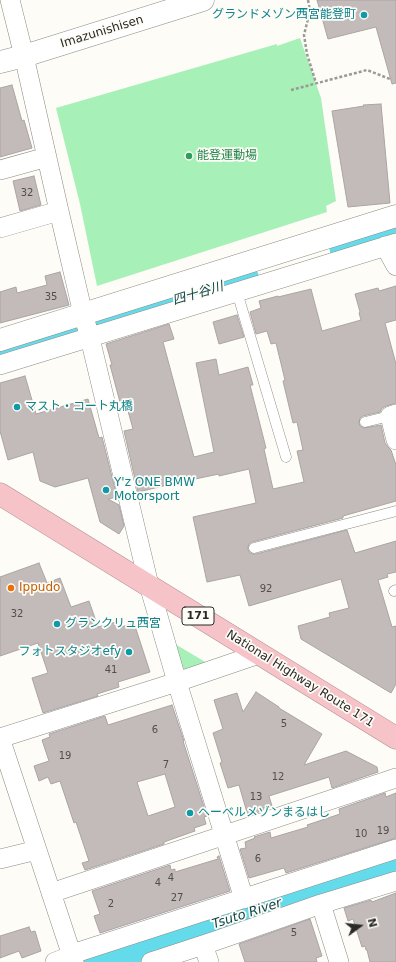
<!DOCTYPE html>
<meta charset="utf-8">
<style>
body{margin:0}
#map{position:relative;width:396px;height:962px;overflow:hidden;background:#fdfcf6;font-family:"DejaVu Sans",sans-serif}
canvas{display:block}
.north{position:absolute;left:340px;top:906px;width:40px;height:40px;-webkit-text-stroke:3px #fdfcf6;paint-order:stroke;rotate:75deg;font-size:11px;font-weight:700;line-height:16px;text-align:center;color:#2b2a28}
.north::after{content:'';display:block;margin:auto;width:14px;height:18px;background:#2b2a28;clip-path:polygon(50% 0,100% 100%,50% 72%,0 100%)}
</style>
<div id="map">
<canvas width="396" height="962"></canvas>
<div class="north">N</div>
</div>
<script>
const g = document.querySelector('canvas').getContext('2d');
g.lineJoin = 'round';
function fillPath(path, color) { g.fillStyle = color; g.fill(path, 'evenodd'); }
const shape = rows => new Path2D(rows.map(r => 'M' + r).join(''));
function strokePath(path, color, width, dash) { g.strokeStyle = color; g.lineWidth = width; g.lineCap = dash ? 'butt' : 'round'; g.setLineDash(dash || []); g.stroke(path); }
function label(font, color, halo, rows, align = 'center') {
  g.font = font + ' "DejaVu Sans","Noto Sans JP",sans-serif'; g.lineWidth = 3.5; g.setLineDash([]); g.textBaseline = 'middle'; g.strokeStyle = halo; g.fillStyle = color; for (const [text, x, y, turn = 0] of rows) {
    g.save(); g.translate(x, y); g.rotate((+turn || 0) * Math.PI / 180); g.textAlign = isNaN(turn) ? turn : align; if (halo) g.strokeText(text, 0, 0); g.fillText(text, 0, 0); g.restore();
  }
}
fillPath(shape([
 [300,38,321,98,336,201,326,206,327,212,97,286,80,204,56,108,277,44,277,46],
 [170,641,207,663,185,670,178,666]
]), '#a7f0b8');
strokePath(shape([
 [346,248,396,233],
 [0,354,243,280],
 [97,962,396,866]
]), '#64dbeb', 33);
const building = shape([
 [317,0,396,0,396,83,392,84,376,27,328,39,317,0],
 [12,85,22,121,24,120,32,148,0,157,0,88,12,85],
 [381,104,390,203,348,207,332,111,364,106,363,105,381,104],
 [34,176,41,205,20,211,13,181,34,176],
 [60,272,69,305,0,323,0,292,16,287,17,293,47,285,45,276,60,272],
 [396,286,396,320,385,323,396,364,396,403,386,406,382,408,380,412,363,416,360,418,359,423,360,426,364,428,381,425,385,443,388,447,391,450,396,465,396,501,343,516,343,518,252,542,249,544,248,547,248,550,250,553,253,554,256,554,347,530,355,553,396,541,396,572,387,574,388,577,378,580,392,627,396,626,396,684,391,693,301,639,298,626,330,617,329,613,349,608,341,579,249,606,240,575,207,582,193,517,256,503,249,469,219,476,219,474,176,483,138,492,124,431,133,429,125,400,120,402,110,365,112,365,106,344,169,324,174,339,163,342,194,457,214,452,196,363,216,359,219,375,248,367,253,385,250,385,266,448,264,449,273,489,304,482,297,451,303,450,297,422,293,423,283,381,285,380,276,343,271,344,267,331,256,334,250,312,261,308,259,301,278,296,278,297,311,289,322,331,361,320,359,313,360,312,355,294,378,288,379,291,396,286],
 [237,315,244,337,219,344,213,322,237,315],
 [25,376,36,414,88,399,99,438,102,437,117,497,108,499,119,505,124,526,119,534,100,522,88,478,55,487,40,481,33,452,8,460,0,431,0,383,25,376],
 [39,563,47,583,60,578,71,607,89,601,98,627,116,622,118,628,134,623,150,672,118,682,119,687,97,694,98,696,43,713,32,678,48,673,38,643,0,656,0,577,39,563],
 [256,692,279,707,279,708,322,734,304,765,346,751,377,767,378,772,332,788,329,777,269,796,272,806,263,808,264,810,248,816,239,785,228,788,220,763,222,762,213,733,223,729,214,700,237,693,243,712,256,692],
 [172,705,184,741,183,741,207,816,204,817,206,824,194,828,195,831,164,842,164,844,85,870,82,863,89,861,76,822,74,823,60,781,51,784,48,777,39,781,34,766,49,761,42,740,50,737,49,734,105,716,108,725,172,705],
 [165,774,175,807,148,816,137,782,165,774],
 [385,793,386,797,396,793,396,838,393,839,286,873,284,868,249,878,240,849,246,848,245,842,255,838,254,837,270,832,271,838,308,827,307,825,340,814,339,809,385,793],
 [219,856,230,891,100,933,94,916,100,914,92,891,170,865,171,870,175,869,175,872,218,859,217,857,219,856],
 [396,893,396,962,370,962,367,950,366,950,365,946,362,947,353,919,348,921,344,908,371,900,372,902,396,893],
 [310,919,322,956,316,958,317,962,245,962,239,944,310,919],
 [29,927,31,932,35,931,41,951,22,958,19,951,0,958,0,936,29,927]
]);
fillPath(building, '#c2bbba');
strokePath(building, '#aba4a3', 1);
const lane = shape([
 [237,292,286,457],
 [365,422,390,416],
 [254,548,396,511],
 [394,591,396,590]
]);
const street = shape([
 [10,0,24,56,59,211,83,314,89,334,149,585,177,682,244,899],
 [0,170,47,157],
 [0,228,59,211],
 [385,246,396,266],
 [0,365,396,243],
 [396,414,390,416,396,440],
 [0,738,177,682,259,654],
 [0,738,74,962],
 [0,859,37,850],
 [51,893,396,778],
 [321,904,339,962],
 [203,945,209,962],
 [55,962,63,959,72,954,396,849],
 [151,962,203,945,215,941,321,904,396,881]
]);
const secondary = shape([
 [0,62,24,56,203,0],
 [0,340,396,216]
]);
const highway = shape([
 [0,494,396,738]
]);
strokePath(lane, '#8c8b85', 11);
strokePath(street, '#8c8b85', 20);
strokePath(secondary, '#8c8b85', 23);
strokePath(highway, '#ae8d90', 23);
strokePath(shape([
 [308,0,310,11,304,35,307,54,316,83],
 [291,90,367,70,390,79]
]), '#9b9a96', 2.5, [3, 2]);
strokePath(lane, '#fff', 10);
strokePath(street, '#fff', 19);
strokePath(secondary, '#fff', 22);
strokePath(highway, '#f5c3c8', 22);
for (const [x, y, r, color] of [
 [364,15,4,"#0f9aa8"],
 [189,156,4,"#2e9e5b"],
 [17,407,4,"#0f9aa8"],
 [106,490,4,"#0f9aa8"],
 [11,588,4,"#e8710a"],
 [57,624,4,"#0f9aa8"],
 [129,652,4,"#0f9aa8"],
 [190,813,4,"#0f9aa8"]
]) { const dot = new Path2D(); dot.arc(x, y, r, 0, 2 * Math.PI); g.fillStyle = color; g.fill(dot); strokePath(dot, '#fdfcf6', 1.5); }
label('10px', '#514e4c', null, [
 ["32",27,193],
 ["35",51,297],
 ["92",266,589],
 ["32",17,614],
 ["41",111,670],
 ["5",284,724],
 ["6",155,730],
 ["19",65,756],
 ["7",166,765],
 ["12",278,777],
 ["13",256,797],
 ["19",383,831],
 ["10",361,834],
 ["6",258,859],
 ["4",171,878],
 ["4",158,883],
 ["27",177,898],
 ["2",111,904],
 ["5",294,933]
]);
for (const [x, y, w] of [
 [198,616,32]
]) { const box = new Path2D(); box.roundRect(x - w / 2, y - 9, w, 18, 3); g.fillStyle = '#fdfcf6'; g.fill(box); strokePath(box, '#2b2a28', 1); }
label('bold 11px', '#2b2a28', null, [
 ["171",198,616]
]);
label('12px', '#0d838f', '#fdfcf6', [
 ["グランドメゾン西宮能登町",356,15,"right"],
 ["マスト・コート丸橋",25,407],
 ["Y'z ONE BMW",114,483],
 ["Motorsport",114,497],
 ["グランクリュ西宮",65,624],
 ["フォトスタジオefy",121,652,"right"],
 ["ヘーベルメゾンまるはし",198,813]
], 'left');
label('12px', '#2b2a28', '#fdfcf6', [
 ["Imazunishisen",102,32,-17],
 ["National Highway Route 171",300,679,32]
]);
label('12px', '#27864d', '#fdfcf6', [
 ["能登運動場",197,156]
], 'left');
label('12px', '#c56008', '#fdfcf6', [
 ["Ippudo",19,588]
], 'left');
label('italic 13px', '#0e454c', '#fdfcf6', [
 ["四十谷川",198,294,-17],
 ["Tsuto River",247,914,-18]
]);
</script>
